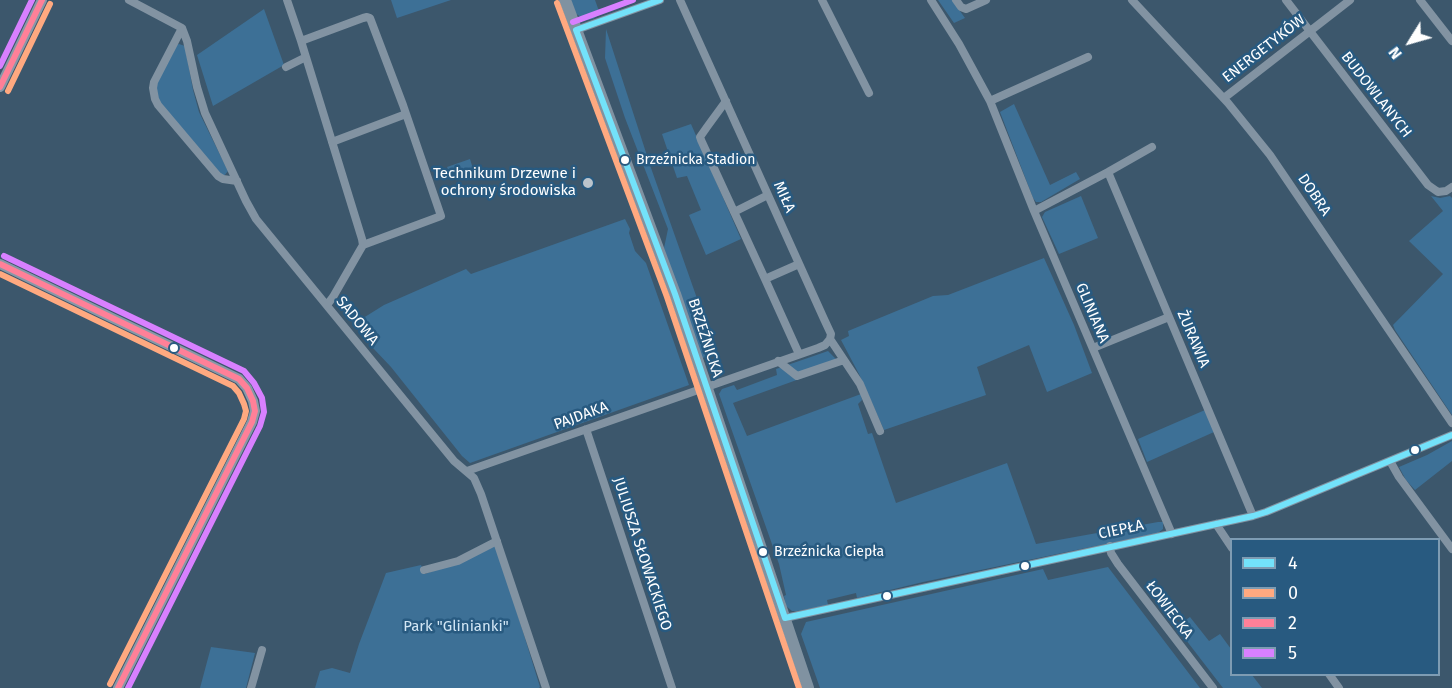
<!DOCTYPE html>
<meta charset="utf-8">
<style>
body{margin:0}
#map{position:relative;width:1452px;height:688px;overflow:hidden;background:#3c576c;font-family:"Fira Sans",sans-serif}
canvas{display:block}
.legend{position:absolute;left:1230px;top:538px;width:210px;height:138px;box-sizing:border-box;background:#285a80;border:2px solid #7e9cb3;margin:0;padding:8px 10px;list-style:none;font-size:18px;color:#fff}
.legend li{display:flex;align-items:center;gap:12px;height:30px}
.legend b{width:30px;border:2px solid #7e9cb3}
.north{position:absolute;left:1380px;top:12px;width:60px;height:60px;-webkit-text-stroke:4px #285a80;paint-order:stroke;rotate:233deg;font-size:16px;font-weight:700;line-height:24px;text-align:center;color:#fff}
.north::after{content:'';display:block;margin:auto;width:21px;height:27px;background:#fff;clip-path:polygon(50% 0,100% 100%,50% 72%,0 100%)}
</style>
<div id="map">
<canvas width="1452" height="688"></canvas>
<ul class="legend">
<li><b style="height:8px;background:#73e2fa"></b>4</li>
<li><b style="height:8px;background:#ffa980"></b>0</li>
<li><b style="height:8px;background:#ff8098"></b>2</li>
<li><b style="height:8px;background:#d880ff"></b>5</li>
</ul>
<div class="north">N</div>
</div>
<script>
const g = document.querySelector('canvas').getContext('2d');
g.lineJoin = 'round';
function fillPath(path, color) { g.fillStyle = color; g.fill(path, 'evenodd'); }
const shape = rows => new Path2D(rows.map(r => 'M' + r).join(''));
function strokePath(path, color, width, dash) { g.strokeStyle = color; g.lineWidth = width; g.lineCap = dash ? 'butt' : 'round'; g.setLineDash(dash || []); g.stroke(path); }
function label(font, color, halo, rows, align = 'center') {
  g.font = font + ' "Fira Sans",sans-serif'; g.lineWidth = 5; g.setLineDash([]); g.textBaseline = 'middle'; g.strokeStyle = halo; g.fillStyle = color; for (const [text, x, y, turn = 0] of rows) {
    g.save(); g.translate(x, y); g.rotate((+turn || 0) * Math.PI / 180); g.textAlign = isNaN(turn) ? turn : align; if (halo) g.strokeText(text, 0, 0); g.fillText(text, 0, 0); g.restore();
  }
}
fillPath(shape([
 [391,0,451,0,397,18],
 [571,0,595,0,600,14,593,19,585,20,575,13],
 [938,0,952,0,965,18,954,23],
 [264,9,284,65,213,106,197,55],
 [606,29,651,168,717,355,702,358,664,248,668,229,625,118,605,58],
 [179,44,185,46,193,90,199,112,228,171,224,176,221,174,159,104,156,85,176,45],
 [1014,104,1050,185,1076,172,1080,179,1041,202,1036,202,1033,198,1000,112],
 [691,124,741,239,706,255,689,215,701,210,687,176,677,178,662,134],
 [470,159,474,172,452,180,447,167],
 [1081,196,1098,238,1059,254,1042,217,1045,212],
 [1431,196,1440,198,1450,196,1452,198,1452,415,1395,330,1393,325,1443,274,1409,241,1443,211],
 [625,219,630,229,629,233,635,251,646,263,689,385,470,463,462,456,391,367,373,348,361,330,360,320,384,305,466,269,471,274],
 [1044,258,1074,325,1092,373,1047,392,1029,345,977,367,986,395,884,430,859,374,841,340,849,336,848,331,933,296,948,295],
 [828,351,841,364,733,403,747,436,861,394,862,400,858,404,868,434,872,433,896,503,1007,463,1036,544,1158,522,1163,522,1163,529,1158,533,923,582,857,598,856,593,827,600,828,605,797,611,792,611,786,606,784,596,786,595,779,564,719,394,722,389,734,385,737,390,777,375,776,369],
 [1205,410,1214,432,1147,462,1138,439],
 [1452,441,1452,461,1415,490,1406,480,1399,467,1427,455],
 [496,544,540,687,539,688,315,688,320,671,332,668,350,673,359,644,386,573,421,565,425,574,472,557],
 [1108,567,1200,688,820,688,801,634,806,622,1043,569,1048,580],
 [1190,617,1209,641,1220,634,1231,649,1232,674,1252,675,1262,688,1223,688,1176,627],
 [211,647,255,653,246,688,200,688]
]), '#3d7096');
strokePath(shape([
 [129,0,182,28,187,41,197,87,205,113,246,201,256,219,454,461,474,478,481,494,546,688],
 [287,0,301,41,362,239,363,245],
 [680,0,824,319,831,334,830,339,860,384,880,431],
 [822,0,869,93],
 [931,0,959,44,990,101,1034,211,1172,534],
 [956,0,961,7,966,9,986,0],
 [1132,0,1228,103,1270,155,1452,423],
 [1286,0,1428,185,1438,192,1446,191,1452,187],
 [1420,0,1452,41],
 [182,28,154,82,153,88,155,99,158,105,218,176,223,179,237,181],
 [576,30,660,0],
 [301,41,363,18,367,17,370,18,403,105,441,216,363,245,333,297,327,305],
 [286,67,306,57],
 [1224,98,1350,0],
 [726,101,707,127,700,137,701,140,765,279,799,354],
 [990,101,1088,57],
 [332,142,406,114],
 [1108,172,1253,516],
 [1034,211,1108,172,1152,147],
 [734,212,768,195],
 [765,279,799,264],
 [1093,348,1169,317],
 [778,361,797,376,844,360],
 [586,429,672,688],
 [1390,461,1399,477,1452,549],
 [467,471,818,348,825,345,830,339],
 [1216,524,1232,548],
 [1110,546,1111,553,1118,564,1213,688],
 [424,570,458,561,497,541],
 [785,618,1253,516,1266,512,1452,435],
 [1329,674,1339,688],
 [251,688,262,650]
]), '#8293a2', 8);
strokePath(shape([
 [0,87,42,0],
 [0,264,239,379,247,388,253,401,255,411,252,422,118,688]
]), '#8899a8', 10);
strokePath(shape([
 [565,0,675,294,808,688]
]), '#8092a1', 12);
strokePath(shape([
 [576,30,675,294,785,618],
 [576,30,660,0],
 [785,618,1253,516,1266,512,1452,435]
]), '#73e2fa', 6);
strokePath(shape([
 [557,3,667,297,799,688],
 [8,91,50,4],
 [0,274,233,386,239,393,244,404,246,411,244,419,110,684]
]), '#ffa980', 6);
strokePath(shape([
 [0,87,42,0],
 [0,264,239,379,247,388,253,401,255,411,252,422,118,688]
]), '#ff8098', 6);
strokePath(shape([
 [573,22,633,0],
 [0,66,32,0],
 [4,256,244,371,254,383,262,398,264,412,260,426,128,688]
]), '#d880ff', 6);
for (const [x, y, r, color] of [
 [625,160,5,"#fff"],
 [588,183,6,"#bbc4cc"],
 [174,348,5,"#fff"],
 [1415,450,5,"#fff"],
 [763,552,5,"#fff"],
 [1025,566,5,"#fff"],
 [887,596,5,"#fff"]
]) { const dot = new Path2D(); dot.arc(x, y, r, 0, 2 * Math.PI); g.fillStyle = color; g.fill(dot); strokePath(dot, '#285a80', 2); }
label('14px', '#fff', '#285a80', [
 ["Brzeźnicka Stadion",636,160],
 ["Brzeźnicka Ciepła",774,552]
], 'left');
label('15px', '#fff', '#285a80', [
 ["ENERGETYKÓW",1264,49,-38],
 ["BUDOWLANYCH",1376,95,52],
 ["DOBRA",1314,195,56],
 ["MIŁA",784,197,66],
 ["GLINIANA",1092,313,67],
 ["SADOWA",357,321,51],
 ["BRZEŹNICKA",705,338,72],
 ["ŻURAWIA",1193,339,67],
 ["PAJDAKA",581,416,-20],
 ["CIEPŁA",1121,530,-12],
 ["JULIUSZA SŁOWACKIEGO",642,554,72],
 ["ŁOWIECKA",1169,610,53]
]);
label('15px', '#fff', '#285a80', [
 ["Technikum Drzewne i",576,174],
 ["ochrony środowiska",576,191]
], 'right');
label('15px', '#d2e6f4', '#285a80', [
 ["Park \"Glinianki\"",456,627]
]);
</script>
